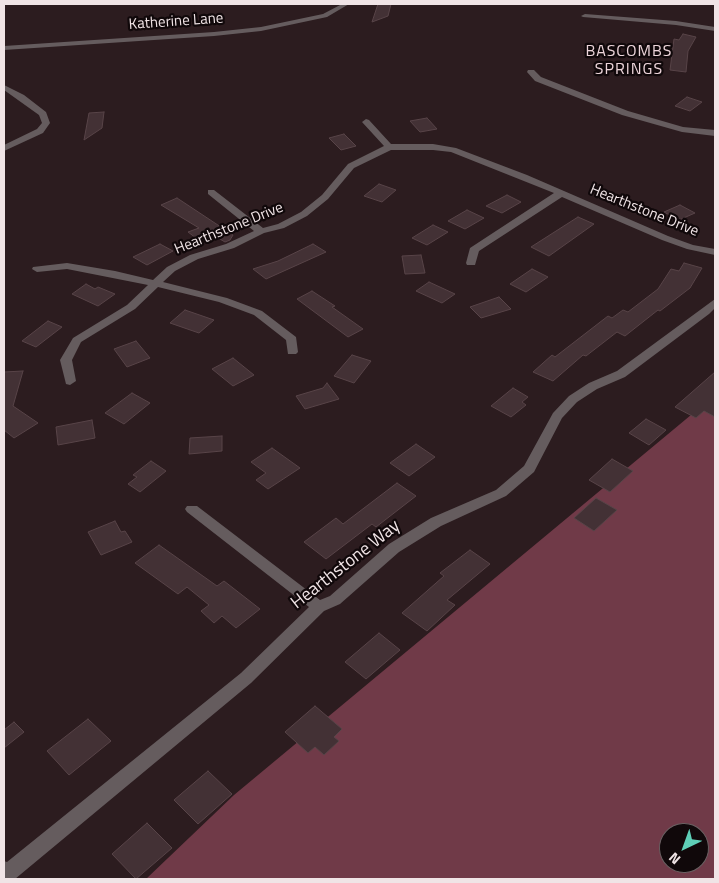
<!DOCTYPE html>
<style>
body{margin:0}
#map{position:relative;width:719px;height:883px;overflow:hidden;background:#2c1c1f;font-family:"Titillium Web",sans-serif}
canvas{display:block}
.frame{position:absolute;inset:0;border:5px solid #f0e4e6;pointer-events:none}
.north{position:absolute;left:659px;top:823px;width:50px;height:50px;box-sizing:border-box;background:#10080a;border:1px solid #6a6062;border-radius:50%;rotate:222deg;font-size:14px;font-weight:700;line-height:20px;text-align:center;color:#f0e4e6}
.north::after{content:'';display:block;margin:auto;width:18px;height:22px;background:#5eceb7;clip-path:polygon(50% 0,100% 100%,50% 72%,0 100%)}
</style>
<div id="map">
<canvas width="719" height="883"></canvas>
<div class="frame"></div>
<div class="north">N</div>
</div>
<script>
const g = document.querySelector('canvas').getContext('2d');
g.lineJoin = 'round';
function fillPath(path, color) { g.fillStyle = color; g.fill(path, 'evenodd'); }
const shape = rows => new Path2D(rows.map(r => 'M' + r).join(''));
function strokePath(path, color, width, dash) { g.strokeStyle = color; g.lineWidth = width; g.lineCap = dash ? 'butt' : 'round'; g.setLineDash(dash || []); g.stroke(path); }
function label(font, color, halo, rows, align = 'center') {
  g.font = font + ' "Titillium Web",sans-serif'; g.lineWidth = 4.5; g.setLineDash([]); g.textBaseline = 'middle'; g.strokeStyle = halo; g.fillStyle = color; for (const [text, x, y, turn = 0] of rows) {
    g.save(); g.translate(x, y); g.rotate((+turn || 0) * Math.PI / 180); g.textAlign = isNaN(turn) ? turn : align; if (halo) g.strokeText(text, 0, 0); g.fillText(text, 0, 0); g.restore();
  }
}
fillPath(shape([
 [715,395,715,879,146,879,234,795],
 [669,833,699,833,699,863,669,863]
]), '#703a48');
const building = shape([
 [378,4,391,4,388,16,372,22,378,4],
 [683,34,696,37,688,51,686,72,670,70,674,39,679,40,683,34],
 [687,97,702,102,690,111,675,106,687,97],
 [104,112,102,128,84,140,89,113,104,112],
 [427,118,437,129,420,132,410,121,427,118],
 [344,134,356,146,341,150,329,138,344,134],
 [379,184,396,190,382,202,364,196,379,184],
 [507,195,521,202,502,213,486,206,507,195],
 [177,198,233,235,230,240,225,242,213,235,200,241,188,232,199,228,161,205,177,198],
 [680,205,695,213,679,220,664,212,680,205],
 [467,210,484,218,465,229,448,221,467,210],
 [578,217,594,224,549,256,531,247,578,217],
 [433,225,448,232,427,245,412,238,433,225],
 [160,244,173,251,147,265,133,257,160,244],
 [313,244,326,252,266,279,253,269,278,261,313,244],
 [421,255,425,273,405,274,402,256,421,255],
 [684,263,702,268,690,288,660,311,658,310,625,336,617,332,586,356,583,355,553,381,533,372,552,355,555,357,608,316,612,318,623,310,628,312,658,289,671,269,679,271,684,263],
 [532,269,548,277,526,292,510,284,532,269],
 [429,282,455,294,442,303,416,291,429,282],
 [86,284,95,289,98,287,115,294,98,306,72,294,86,284],
 [312,291,335,306,332,307,363,329,348,337,297,299,312,291],
 [499,297,511,309,481,318,470,307,499,297],
 [185,310,214,320,199,333,170,323,185,310],
 [48,321,62,327,36,347,22,341,48,321],
 [136,341,150,358,127,367,114,349,136,341],
 [352,355,371,361,354,383,334,376,352,355],
 [233,358,254,375,233,386,212,369,233,358],
 [23,371,13,406,38,423,14,438,4,430,4,372,23,371],
 [715,372,715,417,704,411,696,418,675,407,715,372],
 [327,383,339,399,305,409,296,396,323,388,327,383],
 [513,388,528,397,522,402,526,405,511,417,491,406,513,388],
 [132,393,150,403,124,424,105,413,132,393],
 [646,419,666,430,649,445,629,433,646,419],
 [92,420,95,438,58,445,56,427,92,420],
 [222,436,222,451,189,454,190,438,222,436],
 [416,444,435,457,409,476,390,463,416,444],
 [272,448,300,468,268,489,256,480,266,473,251,462,272,448],
 [612,459,633,471,610,492,589,480,612,459],
 [151,461,166,471,140,492,128,484,137,477,133,475,151,461],
 [397,483,416,496,376,527,372,524,326,559,304,542,336,518,343,524,397,483],
 [596,498,617,510,594,531,574,518,596,498],
 [115,521,121,532,125,531,132,542,101,555,88,532,115,521],
 [159,545,217,586,224,581,260,609,236,628,222,616,214,623,201,611,209,605,187,587,178,594,135,563,159,545],
 [470,550,490,564,447,600,455,605,427,631,402,613,444,576,440,573,470,550],
 [379,633,400,650,366,679,345,662,379,633],
 [315,706,342,729,334,737,339,741,324,755,315,747,308,753,285,732,315,706],
 [88,719,111,741,69,775,47,751,88,719],
 [14,722,24,732,4,748,4,730,14,722],
 [208,771,232,794,198,824,174,800,208,771],
 [147,823,172,848,136,879,112,854,147,823]
]);
fillPath(building, '#433135');
strokePath(building, '#584448', 1);
fillPath(shape([
 [342,4,349,4,327,17,261,31,214,36,4,50,4,46,214,32,261,27,323,14,342,4],
 [585,14,676,21,715,27,715,31,676,25,583,17,581,16,585,14],
 [528,70,534,70,541,77,628,111,683,127,715,130,715,136,682,132,622,115,535,81,527,72,528,70],
 [4,85,24,95,46,112,50,123,43,133,4,151,4,145,37,129,42,123,39,115,4,90,4,85],
 [366,119,369,120,391,144,433,144,456,148,527,175,668,236,693,245,715,249,715,255,687,249,662,240,562,197,479,251,475,265,467,265,466,263,470,248,554,193,451,152,433,150,391,150,354,168,328,199,307,216,284,228,264,233,234,248,198,259,175,271,163,282,227,298,262,311,296,337,298,352,296,354,288,354,286,340,254,315,219,302,158,287,135,309,81,342,72,360,76,381,70,385,66,384,60,360,73,338,127,305,148,285,67,269,37,272,32,269,33,267,67,263,115,271,153,280,167,267,190,255,226,244,254,231,208,194,208,190,214,190,263,228,278,224,301,212,322,195,348,164,384,146,362,122,366,119],
 [715,299,715,308,709,314,625,377,597,389,577,402,562,418,534,472,506,496,441,526,399,552,340,604,324,611,251,683,15,879,4,879,4,861,7,862,241,673,309,607,187,512,185,509,187,506,197,506,320,600,330,596,389,544,431,518,496,490,524,466,553,413,569,396,589,383,617,371,715,299]
]), '#655c5e');
label('15px', '#f0e4e6', '#10080a', [
 ["Katherine Lane",176,22,-4],
 ["Hearthstone Drive",644,211,22],
 ["Hearthstone Drive",229,229,-22]
]);
g.letterSpacing = '1px';
label('16px', '#edd5da', '#10080a', [
 ["BASCOMBS",629,52],
 ["SPRINGS",629,70]
]);
g.letterSpacing = '0px';
label('18px', '#f0e4e6', '#10080a', [
 ["Hearthstone Way",346,565,-38]
]);
</script>
